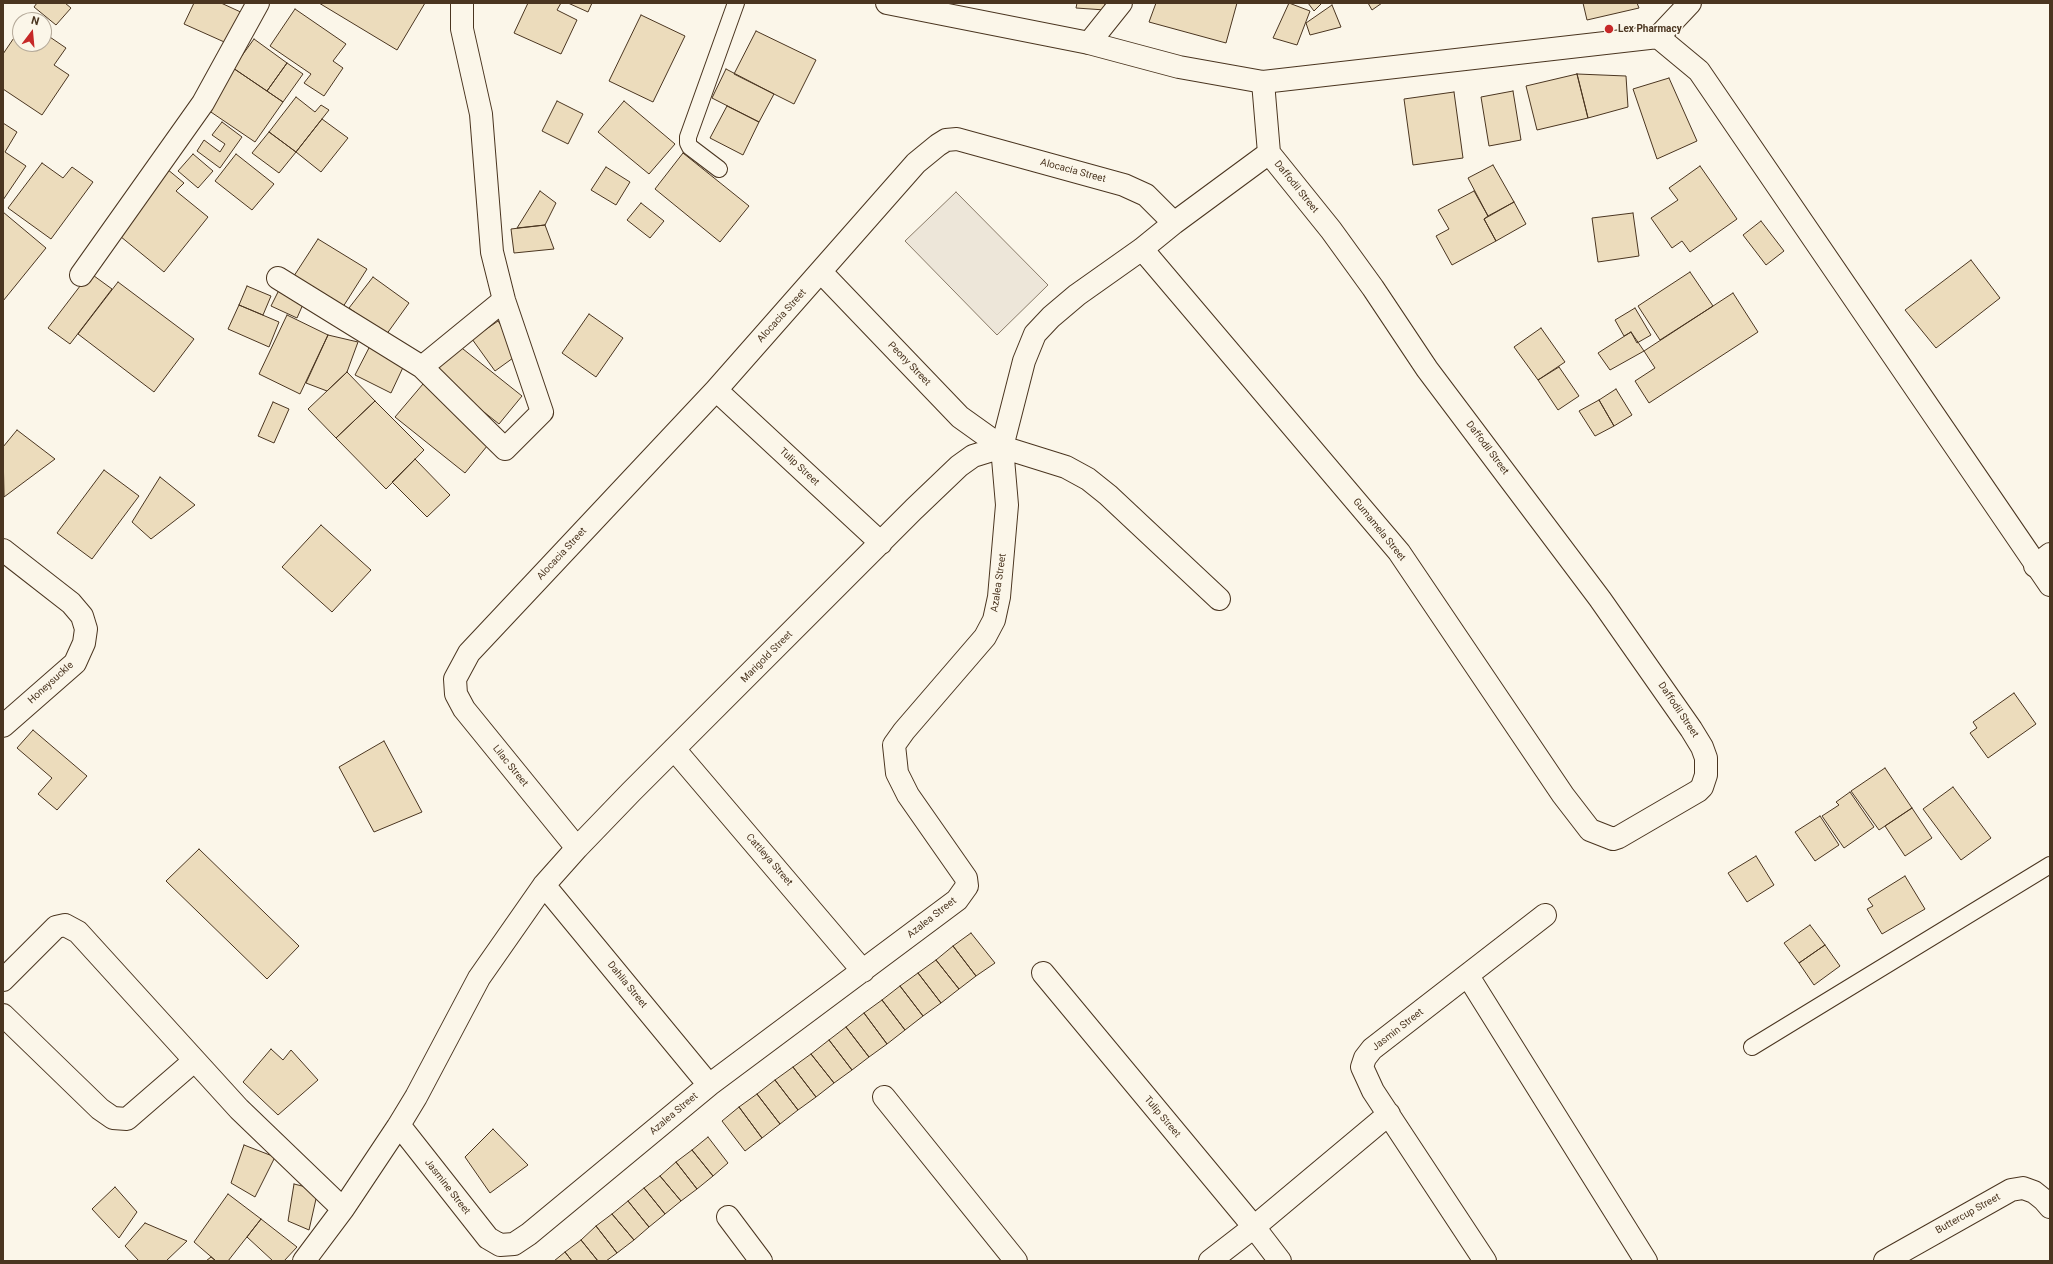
<!DOCTYPE html>
<style>
body{margin:0}
#map{position:relative;width:2053px;height:1264px;overflow:hidden;background:#fbf6e9;font-family:Roboto,sans-serif}
canvas{display:block}
.frame{position:absolute;inset:0;border:4px solid #4a3520;pointer-events:none}
.north{position:absolute;left:12px;top:12px;width:40px;height:40px;box-sizing:border-box;background:#fbf6e9;border:1px solid #b4a999;border-radius:50%;rotate:16deg;font-size:11px;font-weight:700;line-height:16px;text-align:center;color:#4a3520}
.north::after{content:'';display:block;margin:auto;width:14px;height:18px;background:#c62828;clip-path:polygon(50% 0,100% 100%,50% 72%,0 100%)}
</style>
<div id="map">
<canvas width="2053" height="1264"></canvas>
<div class="frame"></div>
<div class="north">N</div>
</div>
<script>
const g = document.querySelector('canvas').getContext('2d');
g.lineJoin = 'round';
function fillPath(path, color) { g.fillStyle = color; g.fill(path, 'evenodd'); }
const shape = rows => new Path2D(rows.map(r => 'M' + r).join(''));
function strokePath(path, color, width, dash) { g.strokeStyle = color; g.lineWidth = width; g.lineCap = dash ? 'butt' : 'round'; g.setLineDash(dash || []); g.stroke(path); }
function label(font, color, halo, rows, align = 'center') {
  g.font = font + ' Roboto,sans-serif'; g.lineWidth = 3; g.setLineDash([]); g.textBaseline = 'middle'; g.strokeStyle = halo; g.fillStyle = color; for (const [text, x, y, turn = 0] of rows) {
    g.save(); g.translate(x, y); g.rotate((+turn || 0) * Math.PI / 180); g.textAlign = isNaN(turn) ? turn : align; if (halo) g.strokeText(text, 0, 0); g.fillText(text, 0, 0); g.restore();
  }
}
const green = shape([
 [956,192,1048,285,997,335,905,241,956,192]
]);
fillPath(green, '#ede6d9');
strokePath(green, '#887966', 1);
const building = shape([
 [37,3,65,3,71,8,56,25,34,7,37,3],
 [194,3,221,3,245,14,231,45,184,24,194,3],
 [319,3,425,3,397,50,319,3],
 [528,3,561,3,557,10,577,20,561,54,514,33,528,3],
 [568,3,592,3,588,12,568,3],
 [1077,3,1105,3,1105,10,1076,8,1077,3],
 [1156,3,1237,3,1226,43,1149,22,1156,3],
 [1289,3,1310,11,1297,45,1273,38,1289,3],
 [1308,3,1322,3,1314,11,1308,3],
 [1368,3,1382,3,1372,10,1368,3],
 [1583,3,1637,3,1639,8,1587,20,1583,3],
 [1332,5,1341,27,1310,35,1306,23,1332,5],
 [295,9,346,44,333,61,343,68,324,96,304,83,311,74,270,46,295,9],
 [641,15,685,36,653,102,609,81,641,15],
 [20,29,20,44,44,44,44,33,66,48,54,65,69,75,42,115,3,89,3,54,20,29],
 [756,31,816,60,794,104,734,74,756,31],
 [254,39,287,63,267,91,233,68,254,39],
 [287,63,303,74,283,102,267,91,287,63],
 [233,68,283,102,255,142,205,108,233,68],
 [726,69,774,94,759,122,712,98,726,69],
 [1577,74,1626,76,1628,107,1588,118,1577,74],
 [1577,74,1588,118,1537,130,1526,86,1577,74],
 [1669,78,1697,141,1657,159,1633,89,1669,78],
 [1513,91,1521,140,1489,146,1481,97,1513,91],
 [1454,92,1463,158,1413,165,1404,99,1454,92],
 [296,97,315,112,321,105,329,110,296,152,269,132,296,97],
 [557,101,583,114,568,144,542,131,557,101],
 [624,101,675,144,649,174,598,132,624,101],
 [727,106,759,122,743,155,710,138,727,106],
 [322,119,348,138,321,172,296,152,322,119],
 [222,122,242,137,220,168,197,151,204,140,220,152,225,144,212,135,222,122],
 [3,123,17,132,5,152,26,166,3,200,3,123],
 [269,132,296,152,279,173,252,153,269,132],
 [683,153,749,206,720,242,655,189,683,153],
 [193,154,213,171,198,188,178,171,193,154],
 [236,154,274,184,252,210,215,181,236,154],
 [42,163,63,178,72,167,93,182,51,239,8,208,42,163],
 [1493,165,1514,202,1488,216,1468,178,1493,165],
 [1700,166,1737,219,1690,252,1682,241,1672,248,1651,218,1678,200,1669,188,1700,166],
 [606,167,630,182,616,205,591,190,606,167],
 [167,169,184,183,176,191,208,217,164,272,115,232,167,169],
 [540,191,556,203,545,225,517,228,540,191],
 [1474,191,1488,216,1484,219,1496,241,1452,265,1436,236,1449,229,1438,210,1474,191],
 [1514,202,1526,224,1496,241,1484,219,1514,202],
 [641,203,664,221,650,238,627,220,641,203],
 [3,212,46,248,3,301,3,212],
 [1633,213,1639,256,1598,262,1592,218,1633,213],
 [1761,221,1784,251,1766,265,1743,235,1761,221],
 [545,225,554,249,514,253,511,229,545,225],
 [318,239,367,269,341,310,292,279,318,239],
 [1971,260,2000,298,1936,348,1905,310,1971,260],
 [1690,272,1713,306,1660,340,1638,306,1690,272],
 [90,273,112,289,70,344,48,328,90,273],
 [373,277,409,303,386,335,349,308,373,277],
 [118,282,194,339,154,392,78,334,118,282],
 [247,286,271,296,263,315,239,305,247,286],
 [279,290,304,302,297,318,271,306,279,290],
 [1733,293,1758,332,1649,403,1635,381,1655,368,1644,351,1733,293],
 [239,305,279,322,269,347,228,329,239,305],
 [1635,308,1651,335,1637,343,1631,332,1624,336,1615,320,1635,308],
 [589,314,623,338,596,377,562,353,589,314],
 [287,315,328,335,300,394,259,374,287,315],
 [498,321,520,353,495,371,472,339,498,321],
 [1541,328,1565,362,1538,380,1514,347,1541,328],
 [1631,332,1644,351,1610,370,1598,353,1631,332],
 [328,335,358,342,347,372,327,391,306,383,328,335],
 [371,344,406,361,391,393,355,375,371,344],
 [458,345,522,396,499,424,435,373,458,345],
 [1559,367,1579,396,1558,410,1538,380,1559,367],
 [347,372,375,401,336,438,308,409,347,372],
 [423,384,492,440,465,473,395,417,423,384],
 [1616,389,1632,415,1614,426,1599,400,1616,389],
 [1599,400,1614,426,1595,436,1579,411,1599,400],
 [375,401,424,450,386,489,336,438,375,401],
 [273,402,289,409,274,443,258,436,273,402],
 [17,430,55,459,4,497,3,447,17,430],
 [415,459,450,495,427,517,392,482,415,459],
 [104,470,139,496,92,559,57,533,104,470],
 [160,477,195,505,151,539,132,522,160,477],
 [321,525,371,570,332,612,282,567,321,525],
 [2014,693,2036,724,1988,758,1970,733,1977,728,1973,722,2014,693],
 [33,730,87,776,57,810,38,794,52,778,17,748,33,730],
 [384,741,422,812,374,832,339,767,384,741],
 [1885,768,1912,808,1879,830,1851,791,1885,768],
 [1953,787,1991,838,1961,860,1923,809,1953,787],
 [1850,792,1874,827,1844,848,1822,816,1839,805,1836,802,1850,792],
 [1912,808,1932,838,1905,856,1885,826,1912,808],
 [1820,816,1839,845,1815,861,1795,832,1820,816],
 [199,849,299,946,267,979,166,881,199,849],
 [1756,856,1774,885,1747,902,1728,873,1756,856],
 [1905,876,1925,909,1882,934,1867,909,1873,906,1868,899,1905,876],
 [1810,925,1825,945,1799,963,1784,943,1810,925],
 [971,933,995,963,976,976,953,946,971,933],
 [1825,945,1840,966,1814,985,1799,963,1825,945],
 [953,946,976,976,959,989,936,960,953,946],
 [936,960,959,989,941,1003,918,973,936,960],
 [918,973,941,1003,923,1016,900,986,918,973],
 [900,986,923,1016,905,1030,882,1000,900,986],
 [882,1000,905,1030,887,1044,864,1013,882,1000],
 [864,1013,887,1044,869,1057,846,1027,864,1013],
 [846,1027,869,1057,852,1070,829,1040,846,1027],
 [829,1040,852,1070,834,1083,811,1054,829,1040],
 [271,1049,283,1060,291,1050,318,1080,278,1115,243,1082,271,1049],
 [811,1054,834,1083,816,1097,793,1067,811,1054],
 [793,1067,816,1097,798,1110,775,1080,793,1067],
 [775,1080,798,1110,780,1124,757,1094,775,1080],
 [757,1094,780,1124,762,1138,739,1107,757,1094],
 [739,1107,762,1138,745,1151,722,1121,739,1107],
 [493,1129,528,1165,490,1193,465,1157,493,1129],
 [708,1137,728,1163,713,1176,692,1150,708,1137],
 [244,1145,275,1157,255,1197,231,1183,244,1145],
 [692,1150,713,1176,697,1189,676,1162,692,1150],
 [676,1162,697,1189,681,1201,660,1176,676,1162],
 [660,1176,681,1201,665,1214,644,1188,660,1176],
 [294,1184,318,1190,309,1230,288,1221,294,1184],
 [115,1187,137,1212,119,1238,92,1209,115,1187],
 [644,1188,665,1214,649,1227,628,1201,644,1188],
 [228,1194,261,1219,228,1261,216,1261,194,1242,228,1194],
 [628,1201,649,1227,634,1240,612,1214,628,1201],
 [612,1214,634,1240,617,1253,596,1226,612,1214],
 [261,1219,297,1247,284,1261,273,1261,247,1237,261,1219],
 [145,1223,187,1241,166,1261,139,1261,125,1246,145,1223],
 [596,1226,617,1253,606,1261,598,1261,581,1240,596,1226],
 [581,1240,598,1261,572,1261,565,1252,581,1240],
 [565,1252,572,1261,554,1261,565,1252],
 [211,1257,216,1261,206,1261,211,1257]
]);
fillPath(building, '#ecdcbc');
strokePath(building, '#4a3520', 1);
const lane = shape([
 [719,169,690,147,688,143,688,137,736,3],
 [1752,1047,2050,865]
]);
const street = shape([
 [1658,37,1690,3],
 [1089,43,1121,3],
 [1263,82,1269,153],
 [1142,249,1399,552,1563,795,1590,830,1613,839,1619,837,1698,791,1702,787,1706,775,1706,758,1702,747,1691,729,1600,599,1427,369,1373,288,1331,230,1269,153],
 [821,272,960,417,1002,447,1066,467,1088,479,1108,495,1219,599],
 [81,275,203,103,258,3],
 [278,278,422,367,505,449,542,412,504,300,492,252,481,114,462,29,462,3],
 [422,367,504,300],
 [716,390,881,543],
 [3,550,71,603,82,616,86,629,84,643,75,663,3,726],
 [2035,566,2050,554],
 [674,749,863,971],
 [577,848,464,709,456,694,455,679,469,653,716,390,916,163,938,145,946,140,957,139,1124,185,1146,195,1174,223],
 [544,885,709,1085],
 [1043,973,1254,1227,1280,1261],
 [1468,976,1646,1261],
 [3,980,56,927,65,925,78,932,239,1109,343,1209],
 [3,1015,100,1109,113,1118,127,1119,194,1061],
 [884,1097,1016,1261],
 [399,1125,488,1238,500,1245,514,1244,529,1234,709,1085,957,900,967,886,966,878,908,795,897,773,894,745,904,731,985,637,994,620,999,597,1007,505,1002,447,1024,361,1035,334,1051,317,1077,295,1142,249,1174,223,1269,153],
 [728,1217,761,1261],
 [304,1261,343,1209,399,1125,416,1097,479,978,544,885,577,848,631,792,914,509,959,466,973,456,1002,447],
 [1210,1261,1254,1227,1389,1114],
 [1485,1261,1373,1091,1362,1067,1365,1058,1372,1049,1545,915],
 [1885,1261,2011,1190,2023,1188,2034,1192,2044,1200,2050,1207]
]);
const secondary = shape([
 [887,3,1089,43,1179,67,1263,82,1658,37,1699,71,2050,585]
]);
strokePath(lane, '#4a3520', 18);
strokePath(street, '#4a3520', 24);
strokePath(secondary, '#4a3520', 24);
strokePath(lane, '#fbf6e9', 16);
strokePath(street, '#fbf6e9', 22);
strokePath(secondary, '#fbf6e9', 22);
for (const [x, y, r, color] of [
 [1609,29,5,"#c62828"]
]) { const dot = new Path2D(); dot.arc(x, y, r, 0, 2 * Math.PI); g.fillStyle = color; g.fill(dot); strokePath(dot, '#fbf6e9', 1.5); }
label('bold 10px', '#4a3520', '#fbf6e9', [
 ["Lex Pharmacy",1618,29]
], 'left');
label('10px', '#4a3520', '#fbf6e9', [
 ["Alocacia Street",1073,171,15],
 ["Daffodil Street",1296,187,51],
 ["Alocacia Street",782,316,-48],
 ["Peony Street",909,364,46],
 ["Daffodil Street",1487,448,53],
 ["Tulip Street",799,467,43],
 ["Gumamela Street",1379,530,51],
 ["Alocacia Street",562,554,-47],
 ["Azalea Street",999,583,-82],
 ["Marigold Street",767,657,-45],
 ["Honeysuckle",51,683,-42],
 ["Daffodil Street",1678,710,56],
 ["Lilac Street",510,766,51],
 ["Cattleya Street",769,860,49],
 ["Azalea Street",932,918,-38],
 ["Dahlia Street",627,985,51],
 ["Jasmin Street",1398,1030,-38],
 ["Azalea Street",674,1114,-40],
 ["Tulip Street",1162,1117,50],
 ["Jasmine Street",447,1187,52],
 ["Buttercup Street",1968,1214,-29]
]);
</script>
